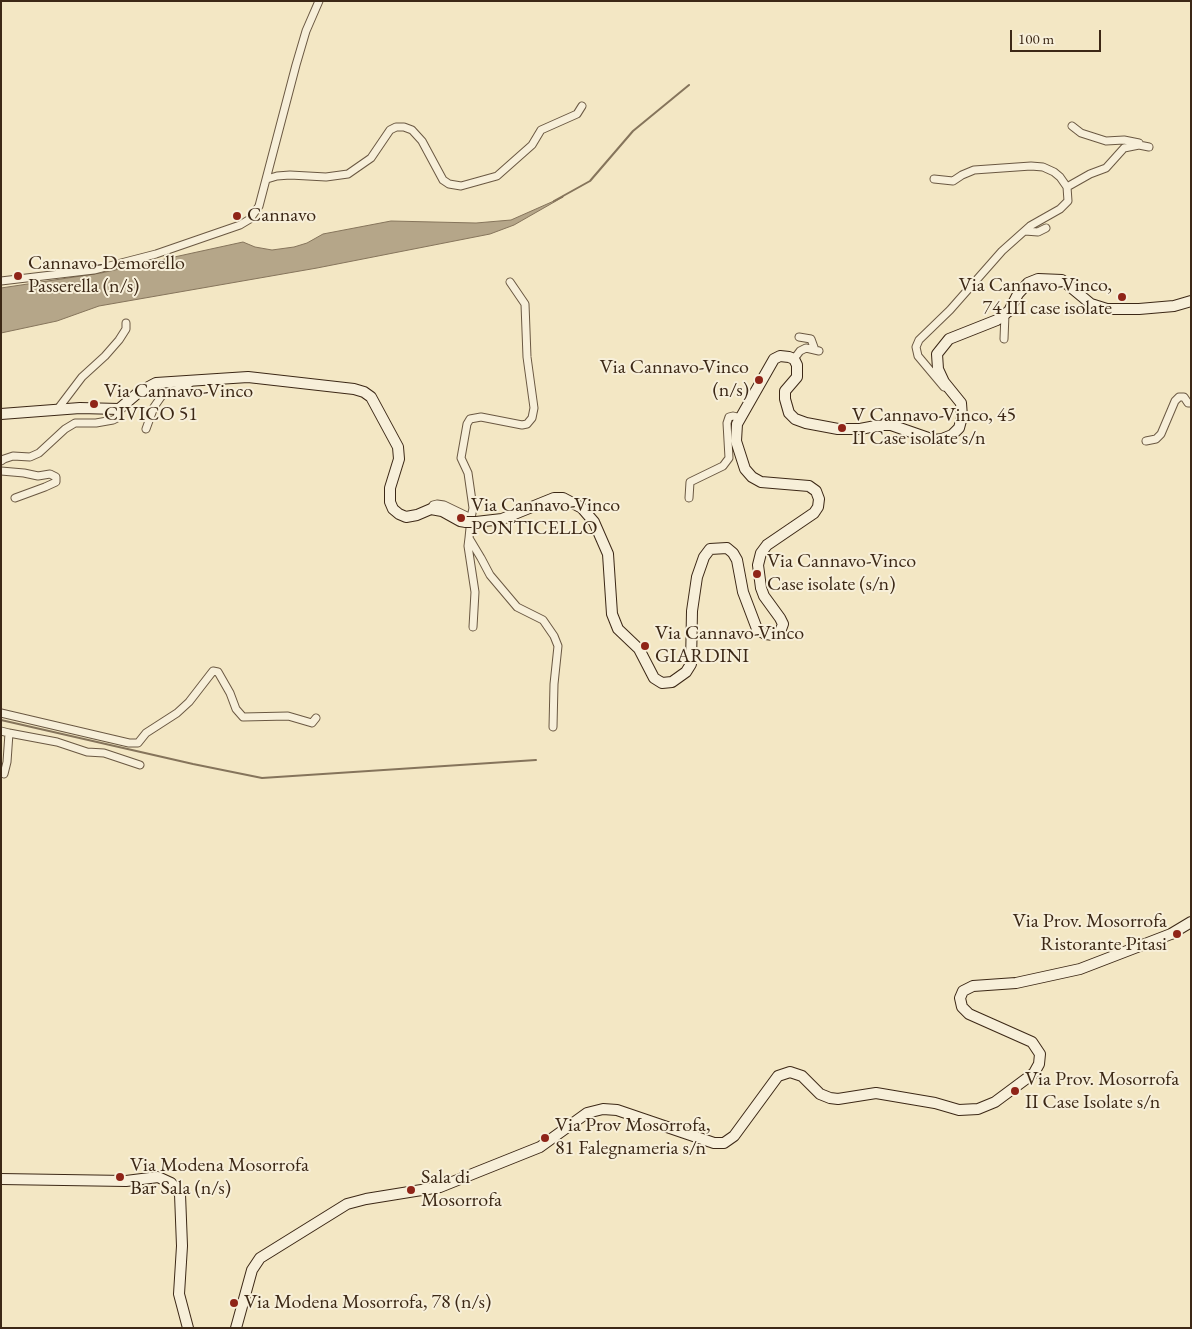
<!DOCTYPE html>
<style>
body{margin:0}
#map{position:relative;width:1192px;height:1329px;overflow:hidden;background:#f3e7c4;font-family:"EB Garamond",serif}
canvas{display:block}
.frame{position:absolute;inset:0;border:2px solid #3c2816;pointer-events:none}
.scale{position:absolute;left:1010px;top:30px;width:91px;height:22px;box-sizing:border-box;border:2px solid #3c2816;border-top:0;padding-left:6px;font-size:15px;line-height:18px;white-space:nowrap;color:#3c2816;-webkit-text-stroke:4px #f7efd9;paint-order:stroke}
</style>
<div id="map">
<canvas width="1192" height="1329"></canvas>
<div class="frame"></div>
<div class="scale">100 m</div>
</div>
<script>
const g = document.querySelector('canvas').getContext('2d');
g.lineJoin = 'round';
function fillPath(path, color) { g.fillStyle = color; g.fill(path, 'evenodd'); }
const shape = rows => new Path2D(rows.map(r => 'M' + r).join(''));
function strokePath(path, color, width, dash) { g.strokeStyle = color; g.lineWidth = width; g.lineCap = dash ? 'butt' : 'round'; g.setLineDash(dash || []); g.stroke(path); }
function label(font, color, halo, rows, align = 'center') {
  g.font = font + ' "EB Garamond",serif'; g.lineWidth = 4; g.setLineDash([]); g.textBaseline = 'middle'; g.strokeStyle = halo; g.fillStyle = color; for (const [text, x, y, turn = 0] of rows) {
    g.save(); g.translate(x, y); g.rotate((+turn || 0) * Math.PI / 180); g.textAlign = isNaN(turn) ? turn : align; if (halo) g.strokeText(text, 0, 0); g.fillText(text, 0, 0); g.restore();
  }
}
const water = shape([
 [563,197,514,225,490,234,317,268,99,306,57,321,1,333,1,288,101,273,243,242,255,247,272,250,294,247,307,243,323,234,391,221,476,223,511,220,563,197]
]);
fillPath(water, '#b5a689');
strokePath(water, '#85745b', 1);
strokePath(shape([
 [554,201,590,181,633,131,689,85],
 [1,720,193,764,262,778,536,760]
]), '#85745b', 2);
const street = shape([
 [1072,126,1081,133,1106,141,1124,140,1139,143],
 [267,179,277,176,290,175,326,177,348,174,371,158,390,130,396,127,404,127,412,130,422,141,443,180,449,184,461,186,497,176,532,145,541,130,577,114,582,106],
 [934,179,953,181,962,175,974,170,1031,166,1043,167,1054,172,1060,177,1067,187],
 [1025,231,1038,232,1046,228],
 [1,281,94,270,156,254,240,225,250,219,259,206,296,65,306,31,319,1],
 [799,337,811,339,815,350],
 [1004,339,1005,314],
 [794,359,800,351,806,348,819,351],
 [944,387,918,356,916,347,919,340,950,310,1002,251,1030,226,1060,209,1068,201,1067,187,1090,174,1106,168,1124,148,1139,145,1149,147],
 [57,410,82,377,105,356,119,340,126,329,126,323],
 [146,429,154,407,163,394,187,386,192,381],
 [1146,441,1156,439,1161,434,1175,401,1179,397,1184,397,1188,403,1191,403],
 [1,461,4,459,13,456,30,457,39,453,65,429,75,423,96,423,113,420,117,418,119,409],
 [1,471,24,473,38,476,50,474,56,477,56,482,45,487,15,498],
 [689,498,690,482,723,466,729,458,727,423,729,417,733,416,741,418],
 [431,509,433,505,437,504,444,505,471,518,469,538,481,558,490,575,517,607,543,620,554,636,558,646,554,684,553,727],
 [471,518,473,508,468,473,461,458,467,424,470,419,481,417,522,425,527,424,532,418,534,408,527,357,525,304,510,282],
 [469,538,468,546,475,592,473,627],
 [1,713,129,743,138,743,146,733,177,713,189,702,213,671,218,672,230,693,236,709,243,717,288,716,312,723,316,718],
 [1,731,9,733,7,762,4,774],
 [9,733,57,742,87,752,104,753,140,765]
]);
const secondary = shape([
 [1,414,80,408,119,409,139,392,156,383,248,377,354,389,364,392,371,397,398,447,399,459,390,488,390,502,393,509,399,514,406,517,417,515,431,509,442,511,460,521,466,522],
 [476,522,502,519,554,498,563,498,582,508,594,522,608,554,612,614,618,629,639,649,654,678,662,683,672,682,686,672,691,664,692,611,697,577,704,557,710,549,727,548,733,553,737,560,743,592,757,629,765,634,774,635,780,632,783,624,780,618,764,596,761,588,758,565,761,553,767,545,814,513,818,507,819,499,816,491,809,486,761,482,752,477,745,469,736,441,737,424,774,359,780,356,789,357,794,359,797,365,797,377,785,391,785,399,789,413,795,419,806,423,838,429,860,429,881,425,891,425,934,440,942,439,952,435,959,428,962,417,961,403,944,382,938,369,937,354,949,339,997,320,1009,311,1018,294,1028,283,1038,279,1062,280,1091,304,1107,309,1139,309,1174,306,1191,301],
 [1,1179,126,1181,158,1177,171,1183,180,1194,182,1246,179,1294,188,1328],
 [236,1328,252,1270,260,1258,347,1204,366,1199,440,1187,540,1147,587,1113,603,1109,617,1110,714,1143,724,1143,734,1136,778,1076,790,1072,802,1076,820,1094,830,1098,838,1099,876,1093,935,1103,959,1110,978,1109,995,1102,1034,1073,1039,1064,1040,1054,1032,1042,969,1014,962,1007,960,998,963,991,973,986,1016,983,1080,969,1171,934,1191,922]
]);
strokePath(street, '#6a5842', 9);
strokePath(secondary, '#3c2816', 12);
strokePath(street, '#f7efd9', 7);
strokePath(secondary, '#f7efd9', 10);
const secondaryBridge = shape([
 [466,522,476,522]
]);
strokePath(secondaryBridge, '#3c2816', 12, []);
strokePath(secondaryBridge, '#f7efd9', 10);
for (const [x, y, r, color] of [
 [237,216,5,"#8f2418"],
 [18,276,5,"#8f2418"],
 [1122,297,5,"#8f2418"],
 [759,380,5,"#8f2418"],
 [94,404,5,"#8f2418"],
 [842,428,5,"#8f2418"],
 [461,518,5,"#8f2418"],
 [757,574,5,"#8f2418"],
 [645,646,5,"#8f2418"],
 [1177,934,5,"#8f2418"],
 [1015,1091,5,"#8f2418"],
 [545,1138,5,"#8f2418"],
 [120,1177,5,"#8f2418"],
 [411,1190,5,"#8f2418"],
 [234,1303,5,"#8f2418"]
]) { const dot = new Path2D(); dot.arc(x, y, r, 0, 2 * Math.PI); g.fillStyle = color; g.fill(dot); strokePath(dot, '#f7efd9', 2); }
label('20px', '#3c2816', '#f7efd9', [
 ["Cannavo",247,216],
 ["Cannavo-Demorello",28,264],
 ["Passerella (n/s)",28,287],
 ["Via Cannavo-Vinco,",1112,286,"right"],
 ["74 III case isolate",1112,309,"right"],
 ["Via Cannavo-Vinco",749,368,"right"],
 ["(n/s)",749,391,"right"],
 ["Via Cannavo-Vinco",104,392],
 ["CIVICO 51",104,415],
 ["V Cannavo-Vinco, 45",852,416],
 ["II Case isolate s/n",852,439],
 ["Via Cannavo-Vinco",471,506],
 ["PONTICELLO",471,529],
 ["Via Cannavo-Vinco",767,562],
 ["Case isolate (s/n)",767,585],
 ["Via Cannavo-Vinco",655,634],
 ["GIARDINI",655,657],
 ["Via Prov. Mosorrofa",1167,922,"right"],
 ["Ristorante Pitasi",1167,945,"right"],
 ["Via Prov. Mosorrofa",1025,1080],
 ["II Case Isolate s/n",1025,1103],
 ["Via Prov Mosorrofa,",555,1126],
 ["81 Falegnameria s/n",555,1149],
 ["Via Modena Mosorrofa",130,1166],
 ["Bar Sala (n/s)",130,1189],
 ["Sala di",421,1178],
 ["Mosorrofa",421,1201],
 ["Via Modena Mosorrofa, 78 (n/s)",244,1303]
], 'left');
</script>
